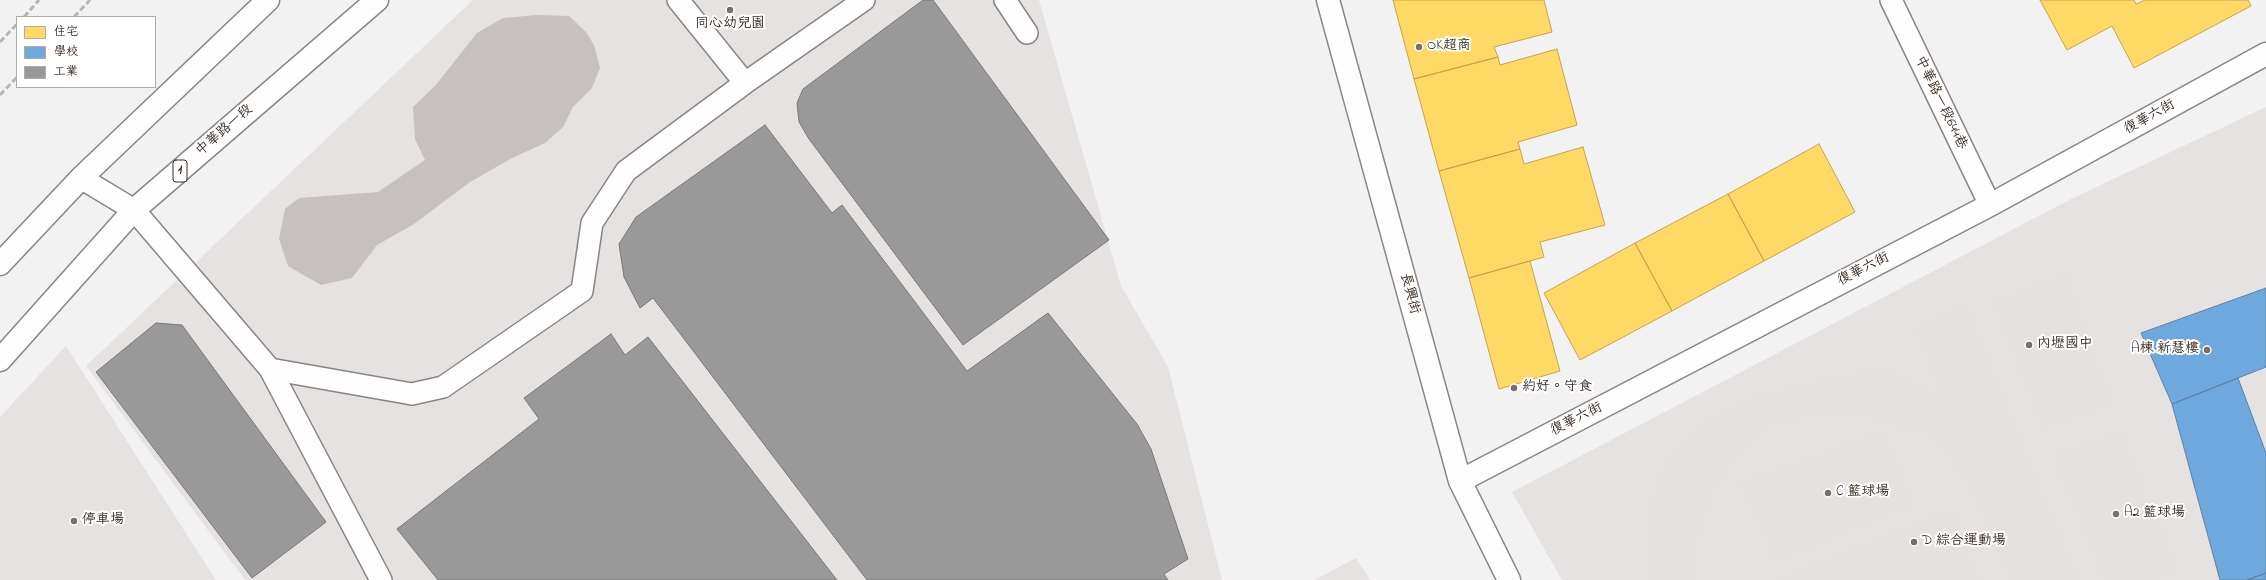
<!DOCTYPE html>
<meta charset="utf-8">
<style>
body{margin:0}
#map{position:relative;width:2266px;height:580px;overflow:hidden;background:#f3f2f2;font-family:"Indie Flower","LXGW WenKai TC",sans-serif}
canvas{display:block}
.legend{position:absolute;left:16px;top:16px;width:140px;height:72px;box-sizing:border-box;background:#fff;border:1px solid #b1aaa5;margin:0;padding:5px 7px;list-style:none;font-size:12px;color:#3b2a1e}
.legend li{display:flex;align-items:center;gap:8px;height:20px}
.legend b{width:20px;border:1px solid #b1aaa5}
</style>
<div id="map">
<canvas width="2266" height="580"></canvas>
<ul class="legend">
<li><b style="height:11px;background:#ffd966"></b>住宅</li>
<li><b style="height:11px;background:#6fa8dc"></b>學校</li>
<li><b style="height:11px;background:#999"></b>工業</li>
</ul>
</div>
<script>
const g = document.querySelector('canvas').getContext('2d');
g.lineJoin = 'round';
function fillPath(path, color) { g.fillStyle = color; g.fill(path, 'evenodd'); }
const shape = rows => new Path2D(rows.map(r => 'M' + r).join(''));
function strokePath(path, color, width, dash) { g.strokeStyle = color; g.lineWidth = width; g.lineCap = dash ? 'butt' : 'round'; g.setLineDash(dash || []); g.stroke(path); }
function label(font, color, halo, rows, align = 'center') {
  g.font = font + ' "Indie Flower","LXGW WenKai TC",sans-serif'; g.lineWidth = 4; g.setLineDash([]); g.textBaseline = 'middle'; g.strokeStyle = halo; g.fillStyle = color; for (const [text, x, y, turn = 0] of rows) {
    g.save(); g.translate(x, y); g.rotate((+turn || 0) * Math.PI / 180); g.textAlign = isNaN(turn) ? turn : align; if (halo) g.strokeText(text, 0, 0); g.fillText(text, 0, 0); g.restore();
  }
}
fillPath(shape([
 [473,0,1039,0,1121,286,1168,367,1222,580,245,580,86,366],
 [2266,107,2266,580,1562,580,1512,492,2071,199],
 [66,346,216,580,0,580,0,417],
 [1356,558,1370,580,1314,580]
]), '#e5e2e1');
fillPath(shape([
 [2067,269,2116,406,2043,433,1990,301],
 [1967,301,2081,580,2007,580,1964,481,1932,440,1859,416,1815,418,1769,427,1733,463,1712,501,1701,541,1699,580,1644,580,1643,514,1663,463,1710,414,1758,393,1836,374,1887,364,1941,393,1909,327],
 [2122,427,2182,573,2159,580,2102,580,2050,454],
 [1883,428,1919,506,1774,565,1737,480],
 [1953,505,1982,580,1767,580]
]), '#e4e2e0');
fillPath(shape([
 [537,15,569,16,586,32,594,45,600,68,592,88,573,107,563,127,545,143,512,158,470,182,414,224,377,245,352,278,321,285,288,266,279,239,285,209,299,198,378,192,425,160,415,139,413,107,435,86,477,33,503,18]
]), '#c6c0be');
const homes = shape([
 [1393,0,1544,0,1552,32,1494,47,1498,57,1414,79,1393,0],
 [2040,0,2134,0,2136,4,2145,0,2248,0,2251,6,2134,68,2112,26,2067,50,2040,0],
 [1557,49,1577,125,1518,142,1520,149,1439,171,1414,79,1498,57,1500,65,1557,49],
 [1819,144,1855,212,1764,261,1728,194,1819,144],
 [1583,147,1605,225,1540,242,1544,257,1469,278,1439,171,1520,149,1524,164,1583,147],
 [1728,194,1764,261,1672,311,1635,243,1728,194],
 [1635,243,1672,311,1580,360,1544,293,1635,243],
 [1530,261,1560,371,1499,389,1469,278,1530,261]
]);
fillPath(homes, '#ffd966');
strokePath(homes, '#c4a450', 1);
const schools = shape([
 [2266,288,2266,367,2172,404,2141,333,2266,288],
 [2238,378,2266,453,2266,573,2247,580,2220,580,2172,404,2238,378],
 [2266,573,2266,580,2247,580,2266,573]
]);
fillPath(schools, '#6fa8dc');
strokePath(schools, '#5f82a3', 1);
const industry = shape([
 [923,0,933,0,1109,240,963,345,809,139,799,122,797,103,803,89,923,0],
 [765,125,832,213,842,205,967,371,1048,313,1137,424,1151,449,1188,559,1164,574,1168,580,867,580,653,298,640,308,624,277,619,244,636,217,765,125],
 [156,323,182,325,326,522,252,578,96,372,156,323],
 [611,334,625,355,648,337,837,580,438,580,397,529,539,419,524,398,611,334]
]);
fillPath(industry, '#999');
strokePath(industry, '#7d7874', 1);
const service = shape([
 [678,0,745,83],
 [1005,0,1027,33],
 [1891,0,1990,205],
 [81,178,134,210,270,369,381,580],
 [270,369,412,394,443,387,582,291,592,223,626,171,745,83,864,0]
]);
const minor = shape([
 [1328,0,1460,481,1509,580],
 [1460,481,1990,205,2266,54]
]);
const primary = shape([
 [0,264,81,178,268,0],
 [0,360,134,210,377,0]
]);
strokePath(service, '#898582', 24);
strokePath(minor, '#898582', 25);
strokePath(primary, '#898582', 25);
strokePath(service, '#fdfdfd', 21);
strokePath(minor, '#fdfdfd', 22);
strokePath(primary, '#fdfdfd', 22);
strokePath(shape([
 [24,17,39,0],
 [74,17,90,0],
 [0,42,17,24],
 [0,95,17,77]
]), '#b8b6b4', 3, [6, 3]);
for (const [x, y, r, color] of [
 [730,10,4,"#7b7068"],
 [1419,47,4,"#7b7068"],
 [2029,345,4,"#7b7068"],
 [2207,350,4,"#7b7068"],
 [1514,388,4,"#7b7068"],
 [1828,493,4,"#7b7068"],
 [2116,514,4,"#7b7068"],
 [74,521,4,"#7b7068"],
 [1914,542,4,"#7b7068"]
]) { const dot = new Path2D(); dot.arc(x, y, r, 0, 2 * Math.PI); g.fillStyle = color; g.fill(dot); strokePath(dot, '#fff', 1.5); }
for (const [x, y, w] of [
 [180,171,14]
]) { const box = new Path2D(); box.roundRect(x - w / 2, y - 11, w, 22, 3); g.fillStyle = '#fff'; g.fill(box); strokePath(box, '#3b2a1e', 1); }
label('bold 13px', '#3b2a1e', null, [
 ["1",180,171]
]);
label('14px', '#3b2a1e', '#fff', [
 ["同心幼兒園",730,25,"center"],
 ["OK超商",1427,47],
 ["內壢國中",2037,345],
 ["A棟 新慧樓",2199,350,"right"],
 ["約好。守食",1522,388],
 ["C 籃球場",1836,493],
 ["A2 籃球場",2124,514],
 ["停車場",82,521],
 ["D 綜合運動場",1922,542]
], 'left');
label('14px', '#3b2a1e', '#fff', [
 ["中華路一段644巷",1940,103,64],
 ["復華六街",2150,118,-29],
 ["中華路一段",225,131,-41],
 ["復華六街",1864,270,-27],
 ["長興街",1409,294,75],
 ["復華六街",1577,420,-27]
]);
</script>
